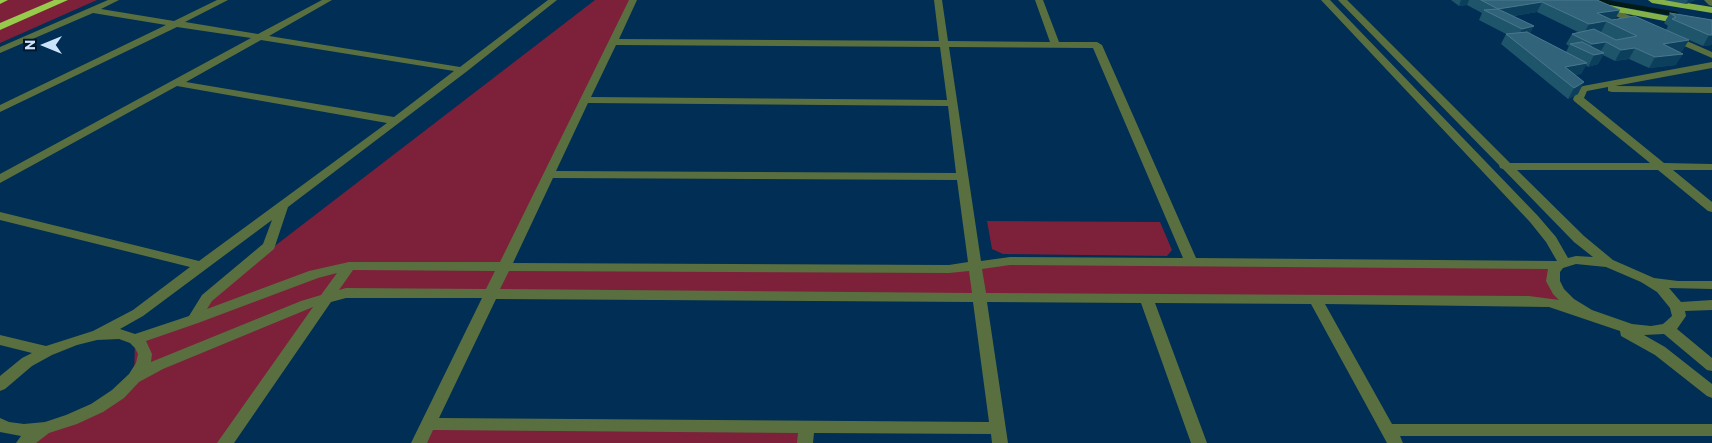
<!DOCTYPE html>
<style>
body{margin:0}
#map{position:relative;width:1712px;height:443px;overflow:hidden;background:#002e54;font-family:Commissioner,sans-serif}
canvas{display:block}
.north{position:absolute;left:20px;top:20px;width:50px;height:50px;-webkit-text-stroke:4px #00162b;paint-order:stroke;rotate:270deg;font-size:14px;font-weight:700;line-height:20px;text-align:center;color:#cae2fa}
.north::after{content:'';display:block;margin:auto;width:18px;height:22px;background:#cae2fa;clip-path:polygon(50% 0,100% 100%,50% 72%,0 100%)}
</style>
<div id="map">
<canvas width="1712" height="443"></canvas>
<div class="north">N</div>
</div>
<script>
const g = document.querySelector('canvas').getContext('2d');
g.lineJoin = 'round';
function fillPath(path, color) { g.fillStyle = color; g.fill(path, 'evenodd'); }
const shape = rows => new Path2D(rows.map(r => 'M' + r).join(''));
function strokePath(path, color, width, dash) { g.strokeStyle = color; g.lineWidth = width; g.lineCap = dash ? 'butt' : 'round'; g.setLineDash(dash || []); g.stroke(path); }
fillPath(shape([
 [0,0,97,0,0,43],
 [595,0,634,0,504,267,949,269,1010,261,1558,265,1553,281,1577,310,1549,302,334,295,226,443,27,443,97,408,134,378,135,339,182,324,207,298],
 [987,221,1160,222,1172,250,1167,256,1003,254,992,249],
 [429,424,806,427,805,443,419,443]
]), '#7d203a');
strokePath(shape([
 [1594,0,1676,14]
]), '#001a18', 4.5);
fillPath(shape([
 [108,0,119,0,101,9,174,21,217,0,228,0,185,22,258,34,322,0,332,0,269,36,460,67,548,0,557,0,466,72,288,207,274,249,212,301,207,309,309,271,349,262,500,262,629,0,637,0,619,39,939,41,934,0,942,0,948,41,1050,42,1035,0,1043,0,1059,42,1097,42,1102,45,1196,258,1557,261,1546,242,1530,222,1321,0,1330,0,1538,216,1556,237,1568,258,1576,256,1593,257,1574,242,1503,169,1500,168,1499,165,1338,0,1347,0,1510,163,1650,163,1574,101,1573,99,1578,89,1583,86,1712,62,1712,68,1615,86,1712,87,1712,93,1612,92,1608,91,1608,87,1587,91,1584,98,1664,163,1712,164,1712,170,1673,170,1712,202,1712,212,1708,211,1658,170,1517,170,1584,236,1613,260,1654,278,1678,281,1712,281,1712,289,1669,288,1681,302,1712,300,1712,310,1685,311,1686,316,1677,329,1712,358,1712,371,1707,370,1664,334,1644,335,1665,347,1712,384,1712,398,1707,396,1655,355,1621,336,1620,331,1549,307,1325,304,1392,424,1712,424,1712,436,1400,436,1403,443,1387,443,1311,304,1155,303,1207,443,1191,443,1141,303,987,302,1008,443,992,443,991,434,814,433,813,443,797,443,798,433,433,430,427,443,411,443,482,298,346,298,331,302,234,443,217,443,313,307,163,369,139,382,124,398,103,412,77,424,49,433,36,443,16,443,21,436,0,432,0,418,9,422,24,424,45,422,66,415,91,404,112,390,129,374,136,363,138,354,135,348,130,343,119,339,97,340,77,345,52,355,32,366,5,389,0,391,0,376,22,358,32,353,0,345,0,335,46,346,93,331,133,310,190,267,0,220,0,212,199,261,387,123,177,86,0,183,0,174,251,38,177,27,0,112,0,105,166,25,93,13,0,53,0,47,108,0],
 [261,40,454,71,394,117,186,82,261,40],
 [616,45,940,47,947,100,591,97,616,45],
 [949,47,1093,48,1183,258,1010,257,981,261,949,47],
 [588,103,948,106,956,173,556,171,588,103],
 [553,178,957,180,968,262,949,265,513,263,553,178],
 [272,220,263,244,202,295,189,316,135,334,120,329,143,316,272,220],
 [1576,264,1606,267,1641,282,1657,292,1670,308,1672,316,1663,324,1651,326,1632,324,1592,310,1574,299,1564,289,1560,281,1560,272,1563,268,1576,264],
 [1010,265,1548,269,1546,281,1553,294,1559,300,1529,296,986,293,982,269,1010,265],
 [353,270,495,271,486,289,346,288,339,290,353,270],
 [509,271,949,273,969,271,972,293,500,289,509,271],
 [337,273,321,295,301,301,151,362,152,354,146,341,198,323,318,278,337,273],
 [496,299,973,302,989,422,439,418,496,299],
 [1704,0,1712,0,1712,6,1709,5,1704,0],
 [1603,4,1644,22,1645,24,1638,26,1600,9,1599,7,1603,4],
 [1671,34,1712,52,1712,58,1668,39,1666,37,1671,34]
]), '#5a6f40');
fillPath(shape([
 [1648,0,1668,0,1712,7,1712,13,1652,3,1648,0],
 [1604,4,1712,24,1712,30,1601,9,1600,7,1604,4]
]), '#85b149');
fillPath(shape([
 [0,0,8,0,0,4,0,0],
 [54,0,68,0,0,30,0,23,54,0]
]), '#96cb4b');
fillPath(shape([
 [1451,0,1597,0,1620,10,1614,20,1689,40,1682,51,1679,52,1676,65,1649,68,1629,59,1615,61,1603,55,1598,64,1588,67,1586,65,1581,74,1575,75,1578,94,1568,99,1501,44,1506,34,1479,20,1482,13,1467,5,1459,6],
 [1537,12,1578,32,1572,34,1566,44,1569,46,1566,52,1530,34,1514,16],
 [1664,0,1695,0,1686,4],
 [1670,13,1712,20,1712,45,1703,46,1666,30,1668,26,1664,23]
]), '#1f556b');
fillPath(shape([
 [1461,0,1469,0,1467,5,1459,6],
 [1688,0,1695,0,1686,4],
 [1542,2,1537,12,1500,18,1498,9],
 [1620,10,1614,20,1606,22,1601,32,1583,35,1589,24,1597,13],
 [1534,26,1529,36,1517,39,1522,29],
 [1709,35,1712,35,1712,45,1703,46],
 [1689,40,1682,51,1657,55,1663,44],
 [1606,42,1600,53,1588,53,1592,44],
 [1635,48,1629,59,1615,61,1621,50],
 [1604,53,1598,64,1588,67,1594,55],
 [1683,54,1676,65,1649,68,1655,57],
 [1587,63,1581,74,1561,78,1565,67],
 [1584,82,1578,94,1568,99,1574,88]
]), '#0b3f5b');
const building = shape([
 [1481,0,1597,0,1620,10,1597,13,1612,20,1634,16,1689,40,1663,44,1683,54,1655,57,1635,48,1621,50,1606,42,1592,44,1572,34,1594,29,1616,40,1637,36,1606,21,1589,24,1542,2,1498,9,1481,0],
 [1498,9,1534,26,1522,29,1484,10,1498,9],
 [1670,13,1712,20,1712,35,1709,35,1672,19,1676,17,1670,13],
 [1527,32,1587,63,1565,67,1584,82,1574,88,1506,34,1527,32],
 [1582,42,1604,53,1594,55,1570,44,1582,42]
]);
fillPath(building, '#31647a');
strokePath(building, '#49788e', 1);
</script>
